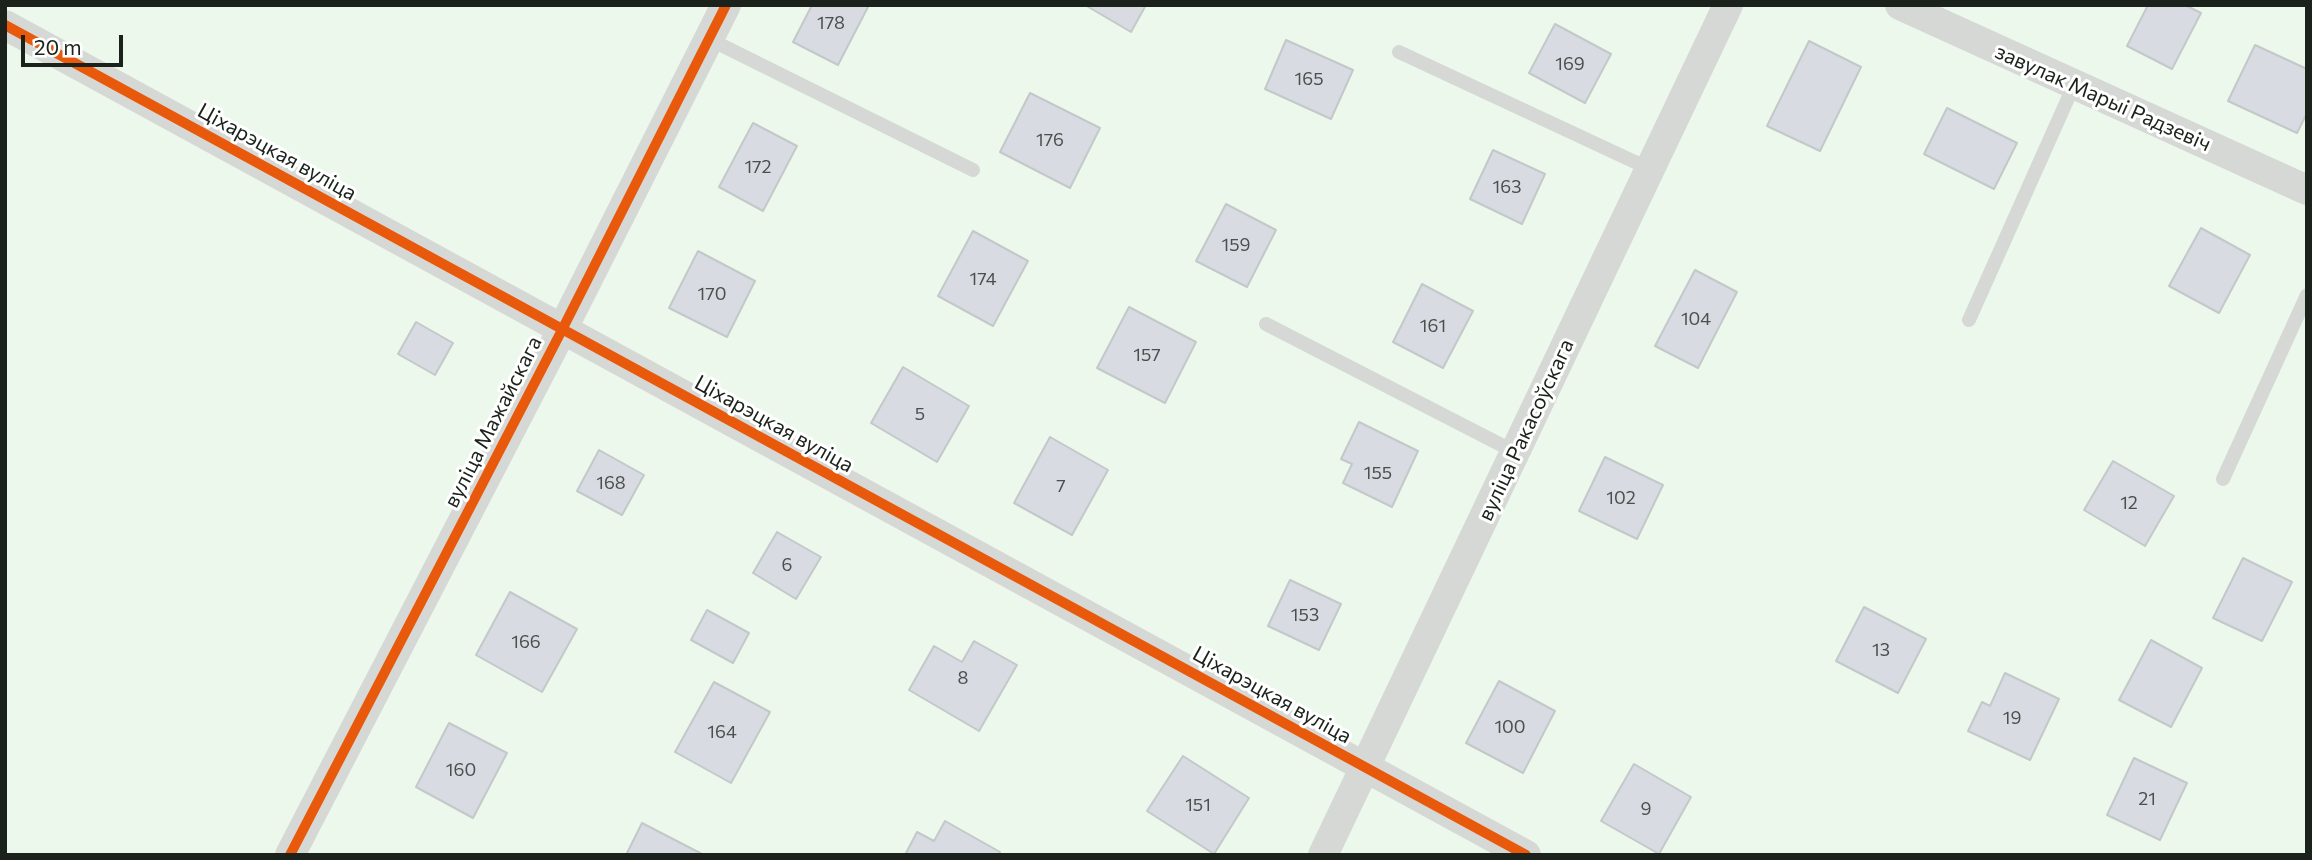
<!DOCTYPE html>
<meta charset="utf-8">
<style>
body{margin:0}
#map{position:relative;width:2312px;height:860px;overflow:hidden;background:#edf8ed;font-family:Commissioner,sans-serif}
canvas{display:block}
.frame{position:absolute;inset:0;border:7px solid #1b221b;pointer-events:none}
.scale{position:absolute;left:21px;top:35px;width:102px;height:32px;box-sizing:border-box;border:4px solid #1b221b;border-top:0;padding-left:9px;font-size:21px;line-height:24px;white-space:nowrap;color:#1b221b;-webkit-text-stroke:5px #fff;paint-order:stroke}
</style>
<div id="map">
<canvas width="2312" height="860"></canvas>
<div class="frame"></div>
<div class="scale">20 m</div>
</div>
<script>
const g = document.querySelector('canvas').getContext('2d');
g.lineJoin = 'round';
function fillPath(path, color) { g.fillStyle = color; g.fill(path, 'evenodd'); }
const shape = rows => new Path2D(rows.map(r => 'M' + r).join(''));
function strokePath(path, color, width, dash) { g.strokeStyle = color; g.lineWidth = width; g.lineCap = dash ? 'butt' : 'round'; g.setLineDash(dash || []); g.stroke(path); }
function label(font, color, halo, rows, align = 'center') {
  g.font = font + ' Commissioner,sans-serif'; g.lineWidth = 6; g.setLineDash([]); g.textBaseline = 'middle'; g.strokeStyle = halo; g.fillStyle = color; for (const [text, x, y, turn = 0] of rows) {
    g.save(); g.translate(x, y); g.rotate((+turn || 0) * Math.PI / 180); g.textAlign = isNaN(turn) ? turn : align; if (halo) g.strokeText(text, 0, 0); g.fillText(text, 0, 0); g.restore();
  }
}
const building = shape([
 [812,5,869,5,838,65,793,42,812,5],
 [1085,5,1146,5,1131,32,1085,5],
 [2148,5,2185,5,2201,13,2172,69,2127,46,2148,5],
 [1555,24,1611,54,1585,103,1529,73,1555,24],
 [1286,40,1353,70,1331,119,1265,89,1286,40],
 [1809,41,1861,67,1820,151,1767,126,1809,41],
 [2255,45,2307,69,2307,113,2297,133,2228,101,2255,45],
 [1030,93,1100,128,1070,188,1000,152,1030,93],
 [1947,108,2017,143,1994,189,1924,154,1947,108],
 [753,123,797,146,763,211,719,187,753,123],
 [1493,150,1545,174,1522,224,1470,199,1493,150],
 [1226,204,1276,230,1247,287,1196,261,1226,204],
 [2201,228,2250,255,2219,313,2169,286,2201,228],
 [973,231,1028,261,993,326,938,296,973,231],
 [698,251,755,281,727,337,669,308,698,251],
 [1695,270,1737,292,1698,368,1655,346,1695,270],
 [1422,284,1473,311,1443,368,1393,342,1422,284],
 [1129,307,1196,342,1165,403,1097,368,1129,307],
 [416,322,453,343,435,375,398,354,416,322],
 [903,367,969,406,937,462,871,423,903,367],
 [1359,422,1418,451,1392,507,1343,483,1352,464,1341,459,1359,422],
 [1050,437,1108,470,1072,535,1014,503,1050,437],
 [599,450,644,475,622,515,577,491,599,450],
 [1605,457,1663,485,1637,539,1579,511,1605,457],
 [2113,461,2174,496,2145,546,2084,510,2113,461],
 [777,532,821,557,796,599,753,573,777,532],
 [2243,558,2292,582,2262,641,2213,618,2243,558],
 [1290,580,1341,604,1319,650,1268,626,1290,580],
 [510,592,577,629,542,692,476,655,510,592],
 [1864,607,1926,639,1898,693,1836,661,1864,607],
 [707,610,749,633,733,663,691,640,707,610],
 [2151,640,2202,668,2171,727,2119,700,2151,640],
 [974,641,1017,665,979,731,909,690,934,646,962,662,974,641],
 [2005,673,2059,699,2030,760,1968,731,1982,702,1990,706,2005,673],
 [1499,681,1555,711,1523,773,1466,743,1499,681],
 [714,682,770,712,731,783,675,752,714,682],
 [449,723,507,753,473,818,416,787,449,723],
 [1183,756,1249,798,1214,854,1147,811,1183,756],
 [2134,758,2187,783,2160,840,2107,815,2134,758],
 [1634,764,1691,797,1659,854,1601,821,1634,764],
 [945,821,1000,852,999,855,905,855,917,832,934,841,945,821],
 [642,823,704,855,626,855,642,823]
]);
fillPath(building, '#d8dbe2');
strokePath(building, '#c3c8c8', 2);
strokePath(shape([
 [709,39,973,170],
 [1399,52,1650,169],
 [1969,320,2074,85],
 [1266,324,1515,452],
 [2223,479,2307,295]
]), '#d6d8d6', 14);
strokePath(shape([
 [1900,5,2307,190],
 [5,25,1526,855],
 [290,855,562,330,726,5],
 [1323,855,1728,5]
]), '#d6d8d6', 30);
strokePath(shape([
 [5,25,1526,855],
 [290,855,562,330,726,5]
]), '#e8590c', 10);
label('18px', '#4a504d', null, [
 ["178",831,23],
 ["169",1570,64],
 ["165",1309,79],
 ["176",1050,140],
 ["172",758,167],
 ["163",1507,187],
 ["159",1236,245],
 ["174",983,279],
 ["170",712,294],
 ["104",1696,319],
 ["161",1433,326],
 ["157",1147,355],
 ["5",920,414],
 ["155",1378,473],
 ["168",611,483],
 ["7",1061,486],
 ["102",1621,498],
 ["12",2129,503],
 ["6",787,565],
 ["153",1305,615],
 ["166",526,642],
 ["13",1881,650],
 ["8",963,678],
 ["19",2012,718],
 ["100",1510,727],
 ["164",722,732],
 ["160",461,770],
 ["21",2147,799],
 ["151",1198,805],
 ["9",1646,809]
]);
label('21px', '#1b221b', '#fff', [
 ["завулак Марыі Радзевіч",2103,98,24],
 ["Ціхарэцкая вуліца",277,152,29],
 ["вуліца Мажайскага",493,422,-63],
 ["Ціхарэцкая вуліца",774,424,29],
 ["вуліца Ракасоўскага",1526,430,-65],
 ["Ціхарэцкая вуліца",1272,695,29]
]);
</script>
